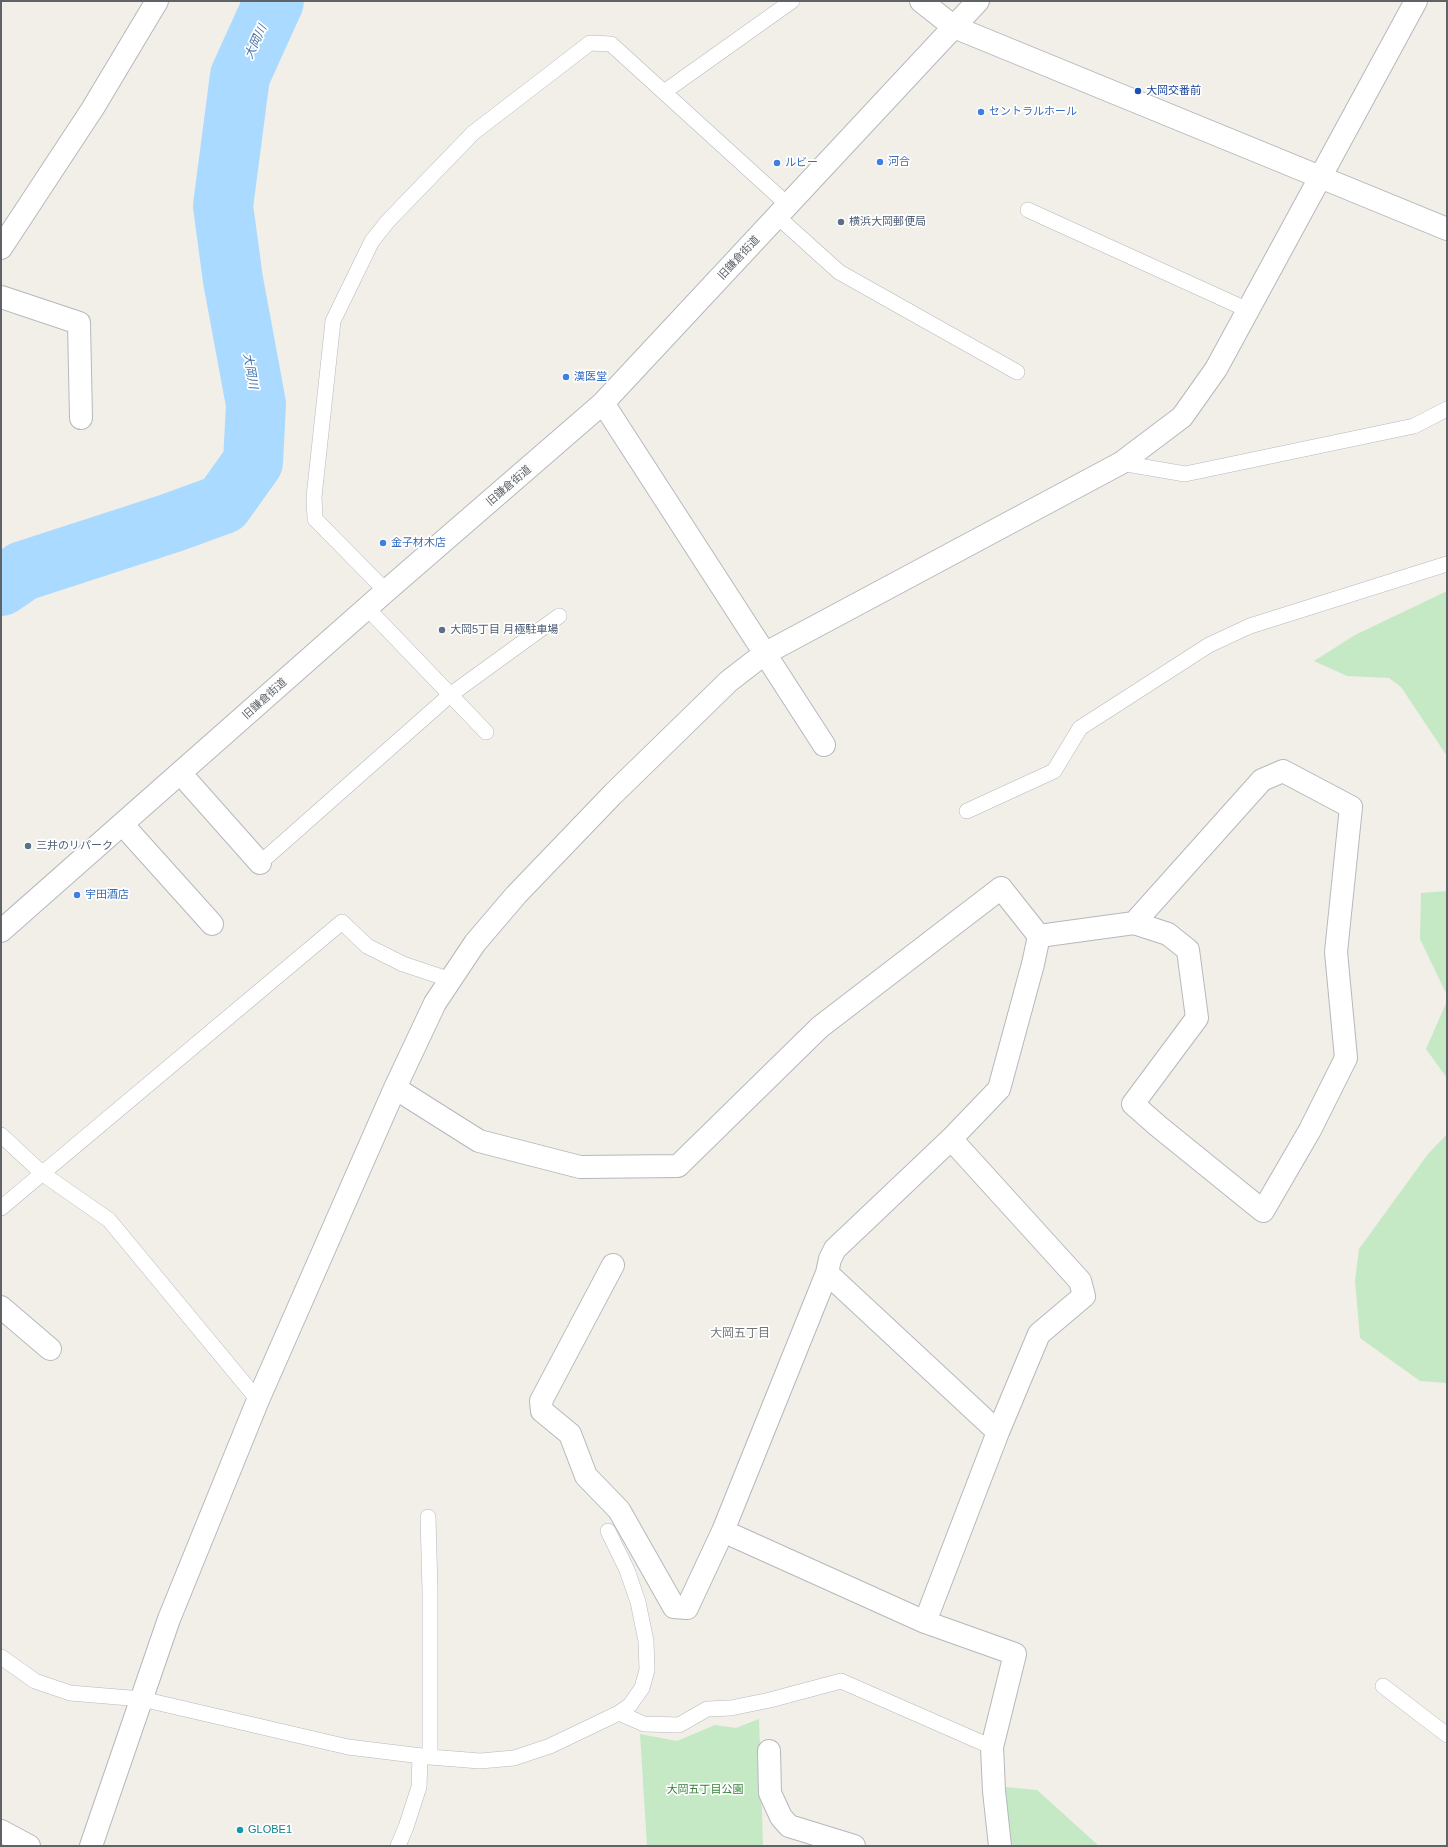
<!DOCTYPE html>
<meta charset="utf-8">
<style>
body{margin:0}
#map{position:relative;width:1448px;height:1847px;overflow:hidden;background:#f1efe8;font-family:Arial,sans-serif}
canvas{display:block}
.frame{position:absolute;inset:0;border:2px solid #5f6368;pointer-events:none}
</style>
<div id="map">
<canvas width="1448" height="1847"></canvas>
<div class="frame"></div>
</div>
<script>
const g = document.querySelector('canvas').getContext('2d');
g.lineJoin = 'round';
function fillPath(path, color) { g.fillStyle = color; g.fill(path, 'evenodd'); }
const shape = rows => new Path2D(rows.map(r => 'M' + r).join(''));
function strokePath(path, color, width, dash) { g.strokeStyle = color; g.lineWidth = width; g.lineCap = dash ? 'butt' : 'round'; g.setLineDash(dash || []); g.stroke(path); }
function label(font, color, halo, rows, align = 'center') {
  g.font = font + ' Arial,"Noto Sans JP",sans-serif'; g.lineWidth = 3.5; g.setLineDash([]); g.textBaseline = 'middle'; g.strokeStyle = halo; g.fillStyle = color; for (const [text, x, y, turn = 0] of rows) {
    g.save(); g.translate(x, y); g.rotate((+turn || 0) * Math.PI / 180); g.textAlign = isNaN(turn) ? turn : align; if (halo) g.strokeText(text, 0, 0); g.fillText(text, 0, 0); g.restore();
  }
}
fillPath(shape([
 [1447,591,1447,756,1401,687,1389,678,1347,676,1314,661,1355,635],
 [1447,891,1447,991,1445,991,1420,939,1421,893],
 [1447,1001,1447,1078,1426,1049],
 [1447,1134,1447,1383,1420,1381,1360,1338,1355,1281,1359,1249,1428,1154],
 [759,1719,763,1846,647,1846,640,1734,677,1741,715,1725,736,1728],
 [1005,1787,1037,1790,1099,1846,1014,1846,1011,1844]
]), '#c5e8c5');
strokePath(shape([
 [1,586,23,571,171,523,223,504,253,462,256,404,233,280,223,206,240,76,274,1]
]), '#aadaff', 60);
const lane = shape([
 [664,92,792,1],
 [1028,210,1248,310],
 [778,217,839,272,1017,372],
 [1121,463,1185,474,1414,426,1447,409],
 [386,591,315,519,314,497,333,321,372,241,388,221,473,133,590,43,611,44,788,205],
 [367,608,486,732],
 [967,811,1054,771,1080,728,1209,645,1250,626,1447,564],
 [260,863,450,695,559,616],
 [1,1135,43,1174,109,1220,258,1400],
 [1,1208,342,922,367,946,403,964,451,980],
 [428,1517,430,1590,430,1757],
 [608,1531,627,1570,638,1602,646,1641,647,1670,642,1688,630,1705,619,1713],
 [1,1657,35,1681,70,1693,142,1699,348,1747,430,1757,480,1761,514,1758,550,1746,619,1713,644,1724,679,1725,707,1709,731,1708,770,1700,841,1681,992,1747],
 [1383,1686,1447,1735],
 [398,1846,406,1827,419,1787,420,1756]
]);
const street = shape([
 [921,1,954,27,1447,229],
 [1,248,93,108,157,1],
 [1,297,79,323,81,418],
 [603,403,824,745],
 [181,774,260,863],
 [123,825,212,924],
 [1,931,386,591,603,403,978,1],
 [1039,936,1134,923,1168,934,1188,950,1197,1018,1133,1104,1158,1126,1263,1211,1310,1130,1346,1058,1336,952,1351,807,1283,771,1262,780,1134,923],
 [395,1088,479,1141,580,1167,678,1166,820,1027,1001,888,1039,936,1033,964,999,1089,951,1139,835,1249,830,1259,827,1273,723,1531,925,1622,1015,1654,992,1747,994,1791,1000,1846],
 [613,1265,541,1401,542,1411,570,1434,586,1476,619,1510,674,1607,687,1608,723,1531],
 [827,1273,998,1432],
 [1,1307,50,1349],
 [925,1622,998,1432,1039,1334,1084,1296,1080,1281,951,1139],
 [769,1751,770,1793,781,1817,789,1826,854,1846],
 [1,1831,29,1846],
 [91,1846,169,1619,258,1400,395,1088,435,1003,475,943,516,895,613,794,729,681,764,654,1121,463,1182,417,1216,369,1416,1]
]);
strokePath(lane, '#b5b8bc', 16);
strokePath(street, '#b5b8bc', 24);
strokePath(lane, '#fff', 15);
strokePath(street, '#fff', 22);
for (const [x, y, r, color] of [
 [1138,91,4,"#1a4fb4"],
 [981,112,4,"#3f7fe0"],
 [880,162,4,"#3f7fe0"],
 [777,163,4,"#3f7fe0"],
 [841,222,4,"#5c6f8a"],
 [566,377,4,"#3f7fe0"],
 [383,543,4,"#3f7fe0"],
 [442,630,4,"#5c6f8a"],
 [28,846,4,"#5c6f8a"],
 [77,895,4,"#3f7fe0"],
 [240,1830,4,"#0f9aa8"]
]) { const dot = new Path2D(); dot.arc(x, y, r, 0, 2 * Math.PI); g.fillStyle = color; g.fill(dot); strokePath(dot, '#fff', 1.5); }
label('11px', '#164399', '#fff', [
 ["大岡交番前",1146,91]
], 'left');
label('11px', '#366cbe', '#fff', [
 ["セントラルホール",989,112],
 ["河合",888,162],
 ["ルビー",785,163],
 ["漢医堂",574,377],
 ["金子材木店",391,543],
 ["宇田酒店",85,895]
], 'left');
label('11px', '#4e5e75', '#fff', [
 ["横浜大岡郵便局",849,222],
 ["大岡5丁目 月極駐車場",450,630],
 ["三井のリパーク",36,846]
], 'left');
label('11px', '#5f6368', '#fff', [
 ["旧鎌倉街道",739,258,-47],
 ["旧鎌倉街道",509,486,-41],
 ["旧鎌倉街道",265,699,-42]
]);
label('11px', '#348238', '#fff', [
 ["大岡五丁目公園",705,1790]
]);
label('11px', '#0d838f', '#fff', [
 ["GLOBE1",248,1830]
], 'left');
label('italic 12px', '#4174aa', '#fff', [
 ["大岡川",256,42,-65],
 ["大岡川",250,371,80]
]);
label('12px', '#70757a', '#fff', [
 ["大岡五丁目",740,1334]
]);
</script>
